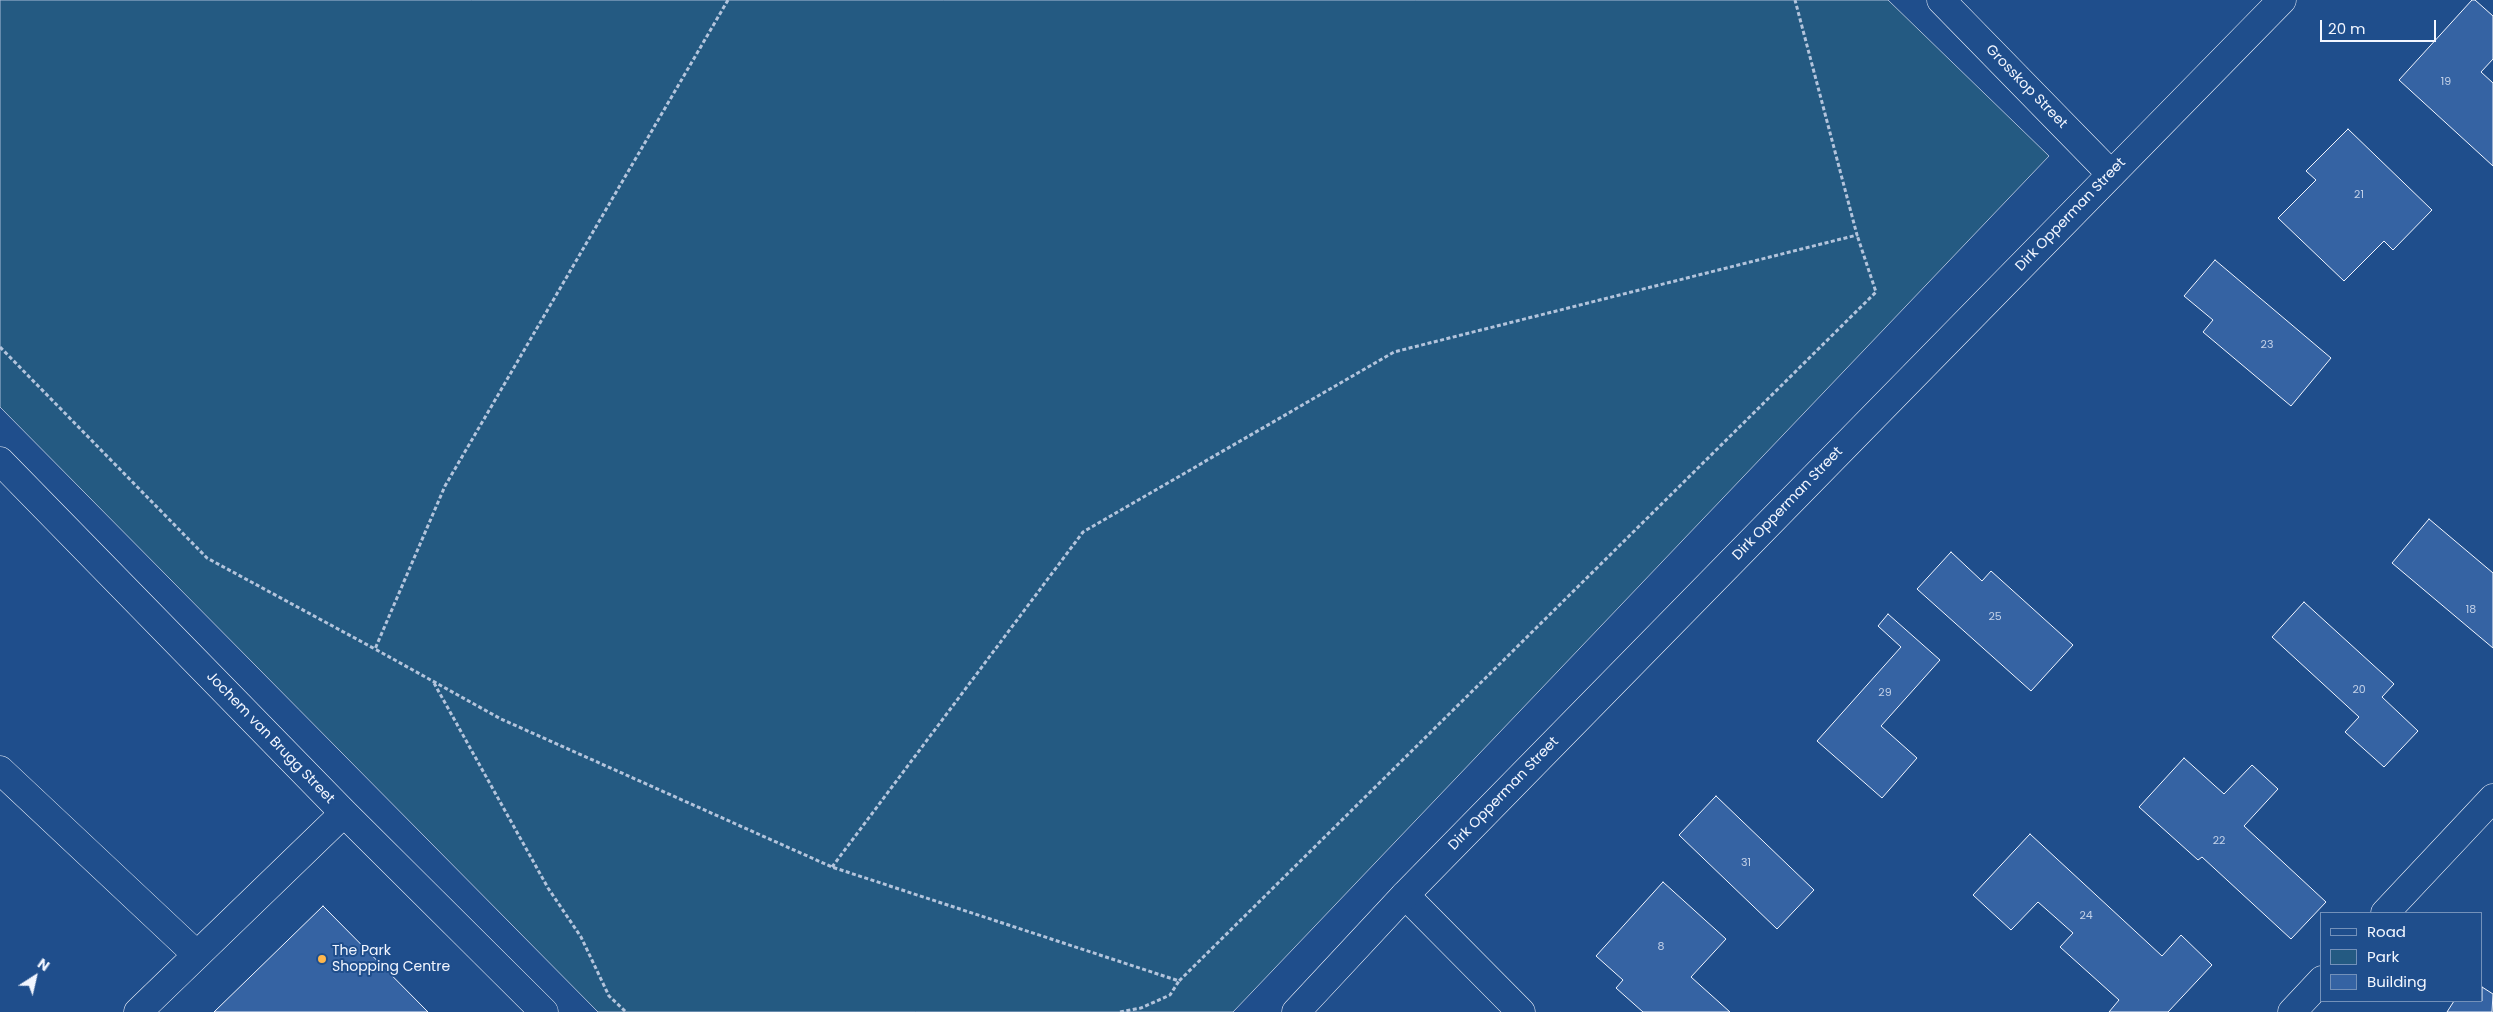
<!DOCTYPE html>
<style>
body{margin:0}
#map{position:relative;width:2493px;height:1012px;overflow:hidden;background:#1f4e8c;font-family:Poppins,sans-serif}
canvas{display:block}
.legend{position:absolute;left:2320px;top:912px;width:162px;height:90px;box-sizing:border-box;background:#1f4e8c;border:1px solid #7391ba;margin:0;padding:6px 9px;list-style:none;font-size:15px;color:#f2f6ff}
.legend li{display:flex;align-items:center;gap:10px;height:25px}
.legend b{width:25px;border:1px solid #7391ba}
.north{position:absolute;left:10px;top:952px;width:50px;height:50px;-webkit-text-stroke:4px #1f4e8c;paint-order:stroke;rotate:35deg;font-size:14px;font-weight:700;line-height:20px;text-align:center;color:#f2f6ff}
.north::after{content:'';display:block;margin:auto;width:18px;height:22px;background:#f2f6ff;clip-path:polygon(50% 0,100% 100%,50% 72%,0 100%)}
.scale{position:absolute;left:2320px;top:20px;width:116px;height:22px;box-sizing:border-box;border:2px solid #f2f6ff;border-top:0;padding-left:6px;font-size:15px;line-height:18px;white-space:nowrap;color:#f2f6ff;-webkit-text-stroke:4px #1f4e8c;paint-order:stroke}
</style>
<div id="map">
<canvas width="2493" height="1012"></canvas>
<ul class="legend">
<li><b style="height:6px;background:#1f4e8c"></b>Road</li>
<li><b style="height:14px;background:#245a82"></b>Park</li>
<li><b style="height:14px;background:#3563a3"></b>Building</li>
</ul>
<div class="north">N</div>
<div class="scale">20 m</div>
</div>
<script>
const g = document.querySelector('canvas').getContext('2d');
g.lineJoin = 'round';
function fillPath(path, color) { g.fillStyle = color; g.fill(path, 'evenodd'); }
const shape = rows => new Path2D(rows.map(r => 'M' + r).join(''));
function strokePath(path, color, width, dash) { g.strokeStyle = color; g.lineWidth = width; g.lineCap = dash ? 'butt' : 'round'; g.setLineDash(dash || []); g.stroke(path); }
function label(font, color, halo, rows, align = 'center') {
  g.font = font + ' Poppins,sans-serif'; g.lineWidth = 4; g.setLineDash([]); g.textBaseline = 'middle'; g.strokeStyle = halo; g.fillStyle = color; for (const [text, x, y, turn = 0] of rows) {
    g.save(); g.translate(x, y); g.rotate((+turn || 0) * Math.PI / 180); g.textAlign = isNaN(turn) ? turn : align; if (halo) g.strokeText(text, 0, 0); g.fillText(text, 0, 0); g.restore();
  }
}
const green = shape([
 [0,0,1888,0,2049,156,1233,1012,598,1012,0,407,0,0]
]);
fillPath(green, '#245a82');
strokePath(green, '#a8bbd7', 1);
const building = shape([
 [2472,0,2475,0,2493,16,2493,59,2481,72,2493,83,2493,166,2399,80,2472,0],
 [2348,129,2432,210,2393,250,2384,241,2344,281,2278,218,2316,180,2306,171,2348,129],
 [2215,260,2331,358,2291,406,2203,332,2213,320,2184,296,2215,260],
 [2429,519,2493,573,2493,648,2392,563,2429,519],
 [1951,552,1982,581,1991,571,2073,645,2031,691,1917,589,1951,552],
 [2304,602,2394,684,2382,697,2418,731,2384,767,2345,732,2359,717,2272,637,2304,602],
 [1888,614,1940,660,1881,726,1917,758,1882,798,1817,741,1901,647,1878,626,1888,614],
 [2184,758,2224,794,2252,765,2278,789,2244,826,2326,902,2291,939,2202,857,2198,860,2139,807,2184,758],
 [1716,796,1814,890,1777,929,1679,835,1716,796],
 [2030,834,2162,956,2181,935,2212,965,2168,1012,2109,1012,2119,1000,2060,947,2073,933,2038,902,2011,930,1973,895,2030,834],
 [1663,882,1726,939,1691,977,1730,1012,1643,1012,1616,988,1623,980,1596,956,1663,882],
 [323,906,428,1012,214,1012,323,906],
 [2482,987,2493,994,2492,1012,2447,1012,2454,1001,2482,1001,2482,987]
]);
fillPath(building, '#3563a3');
strokePath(building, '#f2f6ff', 1);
const minor = shape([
 [1941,0,2111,174],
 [0,461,344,813,544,1012],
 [0,770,196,954],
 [1405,895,1521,1012],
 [2385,913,2493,798],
 [138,1012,344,813],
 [2292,1012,2322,980]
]);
const tertiary = shape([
 [1296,1012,1405,895,2282,0]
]);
strokePath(minor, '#f2f6ff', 29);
strokePath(tertiary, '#f2f6ff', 29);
strokePath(shape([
 [728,0,445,486,375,649,501,719,832,867,1179,981,1876,292,1857,235],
 [0,347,207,558,375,649],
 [434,683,548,888,581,937,609,996,626,1012],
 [832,867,1083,532,1394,352,1857,235,1795,0],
 [1120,1012,1141,1008,1170,995,1179,981]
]), '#b3c4dc', 3, [4, 2.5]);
strokePath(minor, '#1f4e8c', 28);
strokePath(tertiary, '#1f4e8c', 28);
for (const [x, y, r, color] of [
 [322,959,5,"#ffb74d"]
]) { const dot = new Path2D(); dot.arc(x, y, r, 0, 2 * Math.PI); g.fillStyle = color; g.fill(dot); strokePath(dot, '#1f4e8c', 2); }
label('11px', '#c3d1e8', null, [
 ["19",2446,82],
 ["21",2359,195],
 ["23",2267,345],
 ["18",2471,610],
 ["25",1995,617],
 ["20",2359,690],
 ["29",1885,693],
 ["22",2219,841],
 ["31",1746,863],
 ["24",2086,916],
 ["8",1661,947]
]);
label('14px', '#f2f6ff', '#1f4e8c', [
 ["Grosskop Street",2026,87,46],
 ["Dirk Opperman Street",2071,215,-46],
 ["Dirk Opperman Street",1788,504,-46],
 ["Jochem van Brugg Street",270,738,46],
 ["Dirk Opperman Street",1504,794,-46]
]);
label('14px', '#f2f6ff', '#1f4e8c', [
 ["The Park",332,951],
 ["Shopping Centre",332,967]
], 'left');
</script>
